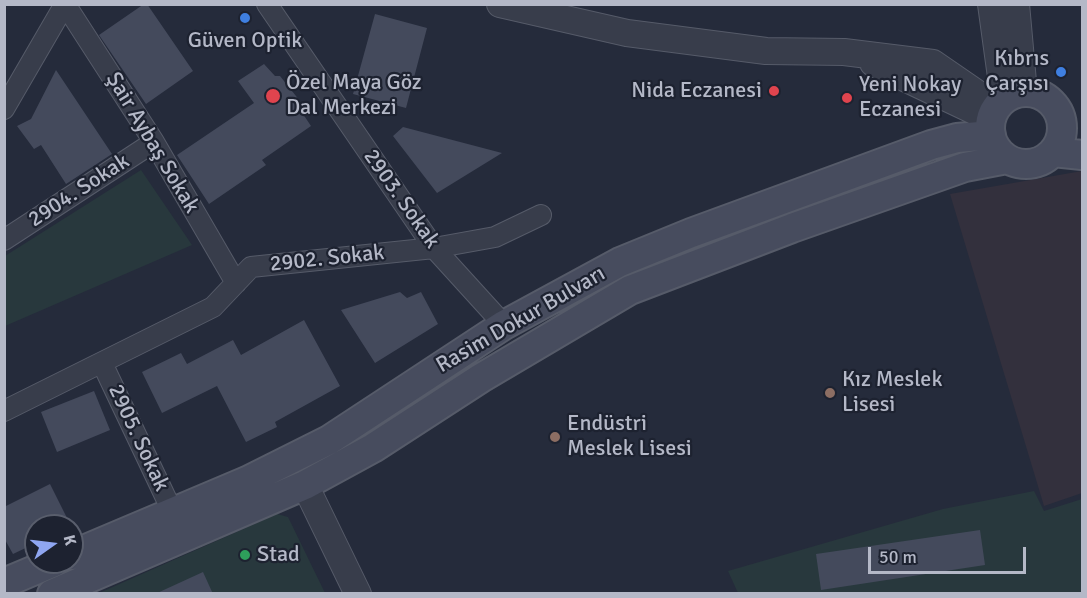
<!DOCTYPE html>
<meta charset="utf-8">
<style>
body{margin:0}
#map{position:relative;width:1087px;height:598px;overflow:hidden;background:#252b3b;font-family:Signika,sans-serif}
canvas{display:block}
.frame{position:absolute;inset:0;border:6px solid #b4b8c7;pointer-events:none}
.north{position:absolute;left:24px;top:514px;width:60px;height:60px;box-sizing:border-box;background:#1d2230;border:2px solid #595e6c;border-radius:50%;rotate:76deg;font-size:16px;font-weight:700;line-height:24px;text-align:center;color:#b4b8c7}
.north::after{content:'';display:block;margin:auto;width:21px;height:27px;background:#8fa6f1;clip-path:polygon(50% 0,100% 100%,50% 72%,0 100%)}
.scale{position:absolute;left:868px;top:547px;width:158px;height:27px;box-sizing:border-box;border:3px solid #b4b8c7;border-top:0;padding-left:8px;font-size:18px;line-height:21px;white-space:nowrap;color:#b4b8c7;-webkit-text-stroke:4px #1d2230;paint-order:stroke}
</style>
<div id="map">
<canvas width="1087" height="598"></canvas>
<div class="frame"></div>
<div class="north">K</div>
<div class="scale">50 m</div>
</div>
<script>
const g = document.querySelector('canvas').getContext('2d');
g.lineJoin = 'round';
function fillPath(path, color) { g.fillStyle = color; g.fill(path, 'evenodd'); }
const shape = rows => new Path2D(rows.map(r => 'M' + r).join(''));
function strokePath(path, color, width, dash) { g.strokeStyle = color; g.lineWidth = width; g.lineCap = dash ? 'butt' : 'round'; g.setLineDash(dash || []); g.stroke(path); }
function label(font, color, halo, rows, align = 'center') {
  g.font = font + ' Signika,sans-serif'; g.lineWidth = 4.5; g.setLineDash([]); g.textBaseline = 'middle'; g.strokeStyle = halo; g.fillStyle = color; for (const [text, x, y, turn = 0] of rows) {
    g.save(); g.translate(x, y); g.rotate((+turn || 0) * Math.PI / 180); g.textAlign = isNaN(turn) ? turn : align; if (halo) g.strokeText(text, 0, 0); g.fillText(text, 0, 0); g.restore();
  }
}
fillPath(shape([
 [1082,171,1082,493,1044,506,950,194]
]), '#33303d');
fillPath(shape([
 [141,170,192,245,5,326,5,256],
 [1034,491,1044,511,1082,499,1082,593,738,593,728,571,943,509],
 [277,514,288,517,325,593,97,594]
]), '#28383d');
fillPath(shape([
 [144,4,147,4,193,71,146,104,99,35],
 [375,14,427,28,406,108,353,94],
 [264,64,275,76,280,76,308,111,303,114,311,126,262,160,266,165,209,204,177,155,254,103,238,81],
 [56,70,112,154,66,184,41,145,34,149,17,126,31,119],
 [403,127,502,153,437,193,393,136],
 [400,292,407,298,421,292,438,324,375,363,341,310],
 [304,320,340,386,275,422,277,427,246,442,217,386,162,413,142,372,181,353,187,364,233,340,241,355],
 [94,391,110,430,57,452,41,412],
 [50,484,71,526,36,526,36,543,13,554,4,538,4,507],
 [980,530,985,565,821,590,816,554],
 [203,572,213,594,155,594]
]), '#444a5c');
const minor = shape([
 [267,4,434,248,504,325],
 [4,109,65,4,154,142,236,283],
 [4,240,154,142],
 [102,363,173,513],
 [4,411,213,307,251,267,434,248,495,237,541,215]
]);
const tertiary = shape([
 [500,4,627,33,766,51,844,52,933,63,997,107],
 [991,4,1004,99],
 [1016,4,1024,93],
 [873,63,991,119],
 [305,485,358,594]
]);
const secondary = shape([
 '990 128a36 36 0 1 1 72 0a36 36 0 1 1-72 0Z',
 [1053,152,1082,155],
 [72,555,247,481,329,440,504,325,620,262,691,233,931,145,957,138,991,135],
 [4,583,54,562],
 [52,594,305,485,373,448,481,378,630,290,792,228,965,167,1007,159]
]);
strokePath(minor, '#565b69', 22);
strokePath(tertiary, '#565b69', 28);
strokePath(secondary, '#565b69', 32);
strokePath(minor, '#383d4b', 20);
strokePath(tertiary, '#383d4b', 26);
strokePath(secondary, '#474c5e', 28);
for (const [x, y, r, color] of [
 [245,18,6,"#3f7fe0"],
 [1061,72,6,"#3f7fe0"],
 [774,91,6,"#e0444e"],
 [273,96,8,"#e0444e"],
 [847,98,6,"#e0444e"],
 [830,393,6,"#8d6e63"],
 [555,437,6,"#8d6e63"],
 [245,555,6,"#2e9e5b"]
]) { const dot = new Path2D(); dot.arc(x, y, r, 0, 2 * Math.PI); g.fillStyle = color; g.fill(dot); strokePath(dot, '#1d2230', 2); }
label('22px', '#b4b8c7', '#1d2230', [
 ["Güven Optik",245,41,"center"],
 ["Kıbrıs",1049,59,"right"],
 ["Çarşısı",1049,84,"right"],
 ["Özel Maya Göz",286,83],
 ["Dal Merkezi",286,108],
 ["Yeni Nokay",859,85],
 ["Eczanesi",859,110],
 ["Nida Eczanesi",762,91,"right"],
 ["Kız Meslek",842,380],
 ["Lisesi",842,405],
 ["Endüstri",567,424],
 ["Meslek Lisesi",567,449],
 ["Stad",257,555]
], 'left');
label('22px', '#b4b8c7', '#1d2230', [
 ["Şair Aybaş Sokak",152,143,59],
 ["2904. Sokak",79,191,-33],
 ["2903. Sokak",401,199,55],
 ["2902. Sokak",327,259,-6],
 ["Rasim Dokur Bulvarı",521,320,-30],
 ["2905. Sokak",138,438,65]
]);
</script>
